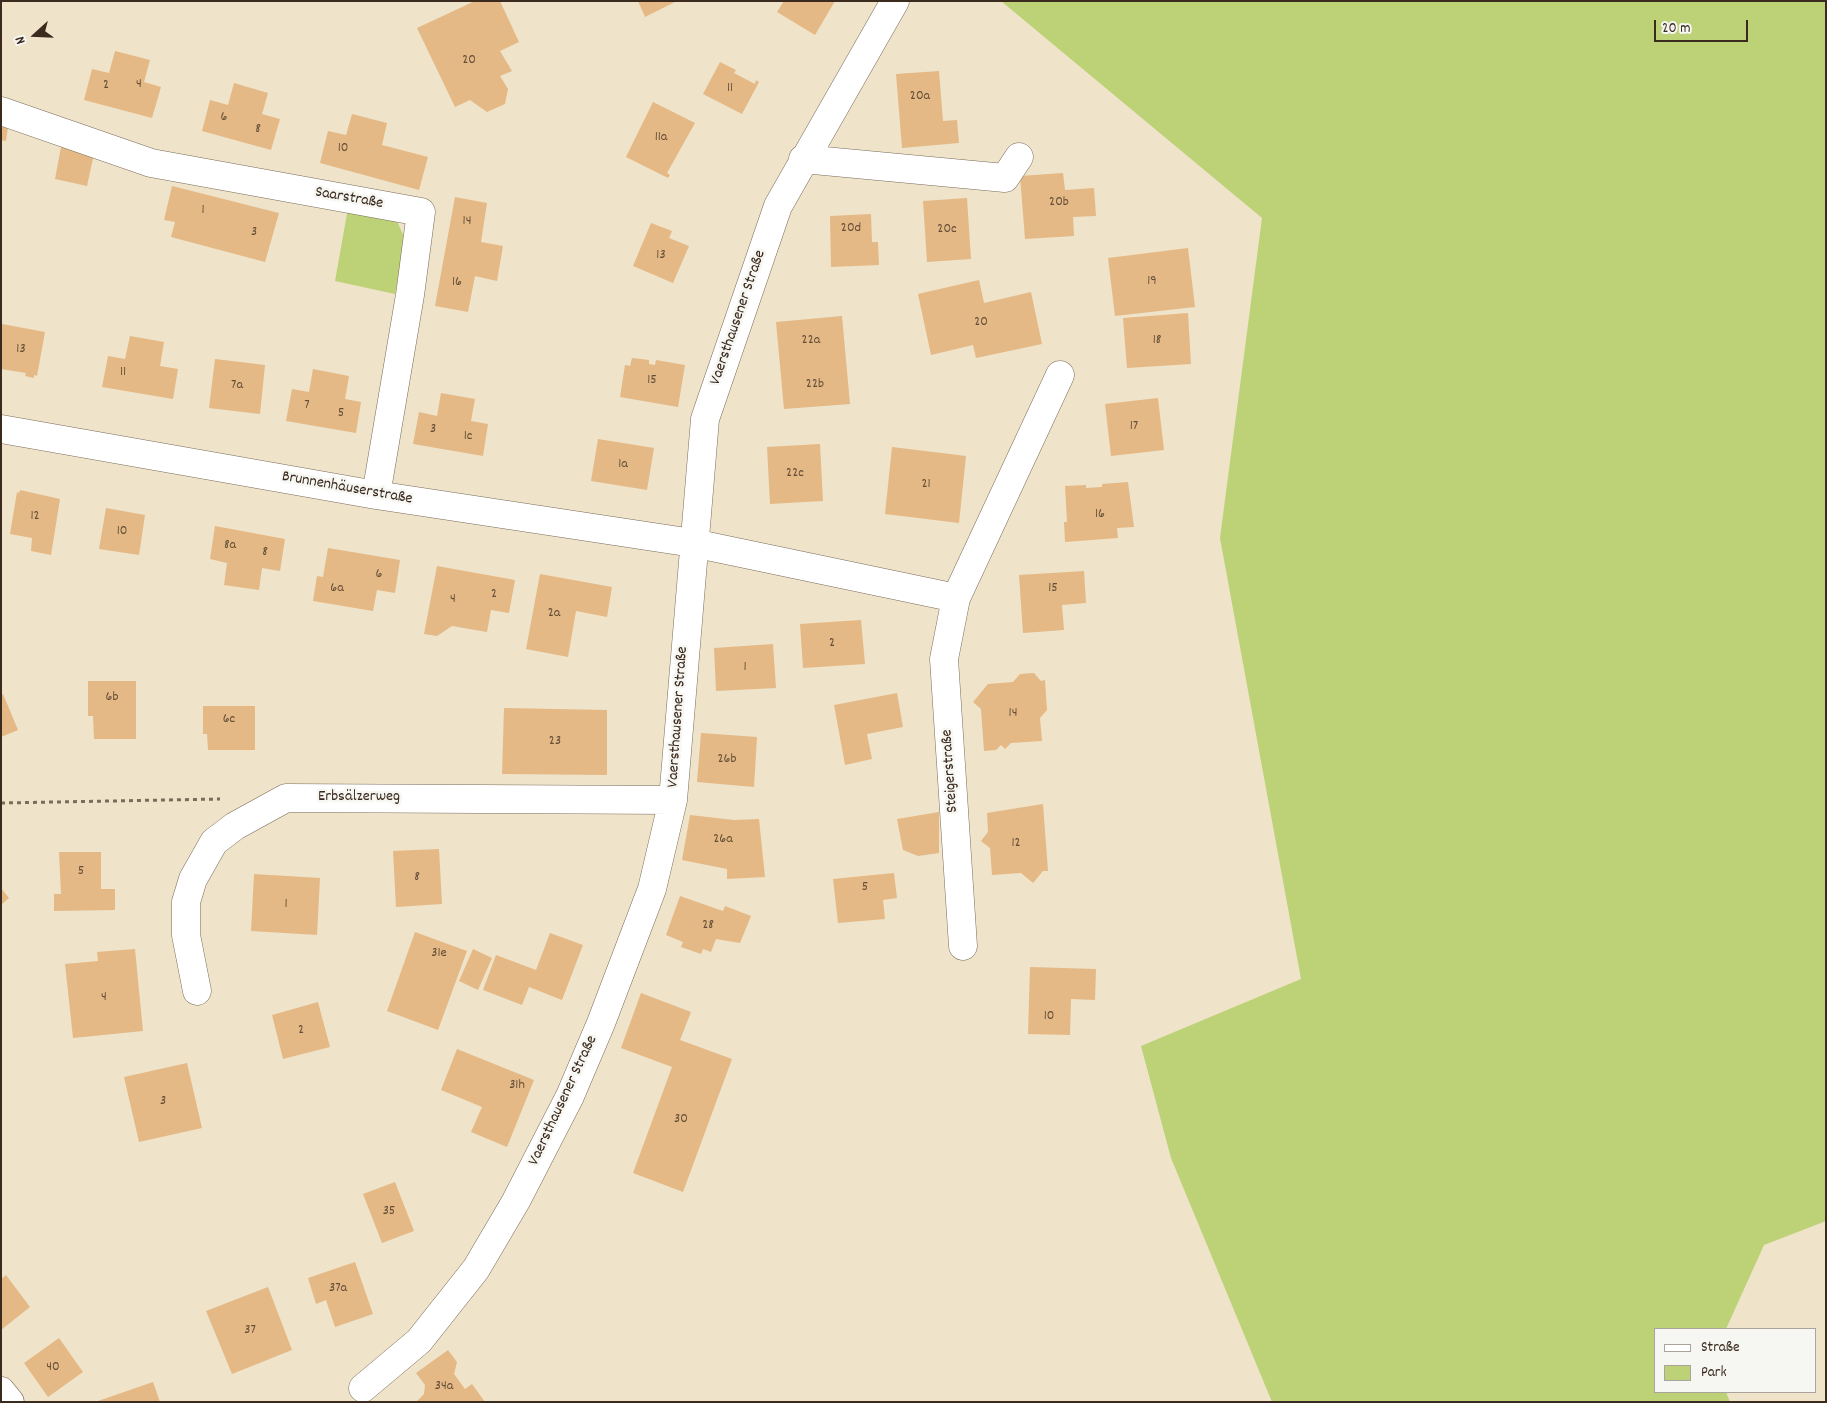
<!DOCTYPE html>
<meta charset="utf-8">
<style>
body{margin:0}
#map{position:relative;width:1827px;height:1403px;overflow:hidden;background:#efe3c9;font-family:Dekko,sans-serif}
canvas{display:block}
.frame{position:absolute;inset:0;border:2px solid #3b2a1e;pointer-events:none}
.legend{position:absolute;left:1654px;top:1328px;width:162px;height:65px;box-sizing:border-box;background:#f6f6f2;border:1px solid #aba49d;margin:0;padding:6px 9px;list-style:none;font-size:15px;color:#3b2a1e}
.legend li{display:flex;align-items:center;gap:10px;height:25px}
.legend b{width:25px;border:1px solid #aba49d}
.north{position:absolute;left:10px;top:10px;width:50px;height:50px;-webkit-text-stroke:4px #f6f6f2;paint-order:stroke;rotate:250deg;font-size:14px;font-weight:700;line-height:20px;text-align:center;color:#3b2a1e}
.north::after{content:'';display:block;margin:auto;width:18px;height:22px;background:#3b2a1e;clip-path:polygon(50% 0,100% 100%,50% 72%,0 100%)}
.scale{position:absolute;left:1654px;top:20px;width:94px;height:22px;box-sizing:border-box;border:2px solid #3b2a1e;border-top:0;padding-left:6px;font-size:15px;line-height:18px;white-space:nowrap;color:#3b2a1e;-webkit-text-stroke:4px #f6f6f2;paint-order:stroke}
</style>
<div id="map">
<canvas width="1827" height="1403"></canvas>
<div class="frame"></div>
<ul class="legend">
<li><b style="height:6px;background:#fff"></b>Straße</li>
<li><b style="height:14px;background:#bdd276"></b>Park</li>
</ul>
<div class="north">N</div>
<div class="scale">20 m</div>
</div>
<script>
const g = document.querySelector('canvas').getContext('2d');
g.lineJoin = 'round';
function fillPath(path, color) { g.fillStyle = color; g.fill(path, 'evenodd'); }
const shape = rows => new Path2D(rows.map(r => 'M' + r).join(''));
function strokePath(path, color, width, dash) { g.strokeStyle = color; g.lineWidth = width; g.lineCap = dash ? 'butt' : 'round'; g.setLineDash(dash || []); g.stroke(path); }
function label(font, color, halo, rows, align = 'center') {
  g.font = font + ' Dekko,sans-serif'; g.lineWidth = 5; g.setLineDash([]); g.textBaseline = 'middle'; g.strokeStyle = halo; g.fillStyle = color; for (const [text, x, y, turn = 0] of rows) {
    g.save(); g.translate(x, y); g.rotate((+turn || 0) * Math.PI / 180); g.textAlign = isNaN(turn) ? turn : align; if (halo) g.strokeText(text, 0, 0); g.fillText(text, 0, 0); g.restore();
  }
}
fillPath(shape([
 [1001,1,1826,1,1826,1221,1764,1245,1726,1329,1656,1329,1656,1392,1726,1392,1730,1402,1272,1402,1171,1158,1141,1046,1301,979,1220,538,1262,218],
 [348,208,396,219,405,239,395,294,335,281]
]), '#bdd276');
fillPath(shape([
 [475,1,500,1,519,42,500,51,512,71,500,76,508,89,505,104,487,112,470,100,455,107,417,28],
 [638,1,677,1,645,17],
 [784,1,835,1,815,35,777,12],
 [115,51,150,60,144,82,161,87,152,118,84,100,92,69,109,73],
 [720,62,736,70,734,73,755,84,756,80,759,82,742,114,703,94],
 [939,71,943,121,957,120,959,143,902,148,896,74],
 [234,83,268,93,262,114,280,119,271,150,202,131,210,100,228,105],
 [653,102,695,123,667,173,670,175,668,178,626,157],
 [352,114,387,123,382,145,428,157,419,190,320,163,328,131,346,135],
 [1,126,8,127,6,141,1,140],
 [61,147,94,154,87,186,55,179],
 [1063,173,1065,190,1094,188,1096,216,1073,217,1074,236,1025,239,1020,176],
 [172,186,279,213,265,262,171,237,175,222,164,220],
 [455,197,487,203,481,242,503,246,497,281,475,276,468,312,435,306],
 [967,198,971,259,927,262,923,201],
 [871,214,872,242,878,242,879,265,831,267,830,216],
 [651,223,672,231,669,238,689,246,673,283,633,266],
 [1188,248,1195,307,1115,316,1108,258],
 [979,280,984,303,1031,292,1042,344,976,358,973,345,931,355,918,294],
 [1188,313,1191,364,1127,368,1123,318],
 [842,316,850,404,784,409,776,322],
 [2,324,45,332,37,376,34,375,34,378,25,376,26,373,1,369],
 [130,336,164,342,160,366,178,369,173,399,102,387,108,356,125,359],
 [632,358,649,360,649,364,655,365,656,360,685,365,678,407,620,397,625,365,630,366],
 [215,359,265,365,260,414,209,408],
 [313,369,349,376,345,399,361,402,356,433,286,421,292,389,309,392],
 [441,393,475,399,471,421,488,424,483,456,413,444,419,412,437,416],
 [1158,398,1164,450,1111,456,1105,404],
 [598,439,654,448,647,490,591,481],
 [820,444,823,501,770,504,767,447],
 [892,447,966,456,959,523,885,514],
 [1128,482,1134,527,1117,528,1118,538,1065,542,1064,522,1067,522,1065,486,1086,485,1086,488,1102,487,1102,484],
 [20,490,60,499,51,555,31,551,32,538,10,534,17,492,19,493],
 [106,508,145,515,139,555,99,549],
 [215,526,285,539,280,571,262,568,259,590,224,585,227,563,210,559],
 [328,548,400,560,395,593,377,590,373,611,313,601,317,576,323,577],
 [437,566,515,580,509,613,491,610,487,632,452,626,437,636,424,634],
 [1084,571,1086,603,1062,605,1064,630,1023,633,1019,575],
 [540,574,612,587,607,617,576,611,568,657,526,649],
 [861,620,865,664,803,668,800,624],
 [773,644,776,688,716,691,714,648],
 [1034,673,1041,681,1045,680,1047,710,1040,718,1042,741,1011,743,1005,749,1001,745,996,750,984,751,981,709,973,702,988,684,1013,682,1020,674],
 [88,681,136,681,136,739,94,739,93,716,88,716],
 [897,693,903,727,867,734,872,759,845,765,834,705],
 [3,694,18,730,1,737,1,695],
 [203,706,255,706,255,750,208,750,207,734,203,734],
 [504,708,607,710,607,775,502,774],
 [701,733,757,737,754,787,697,782],
 [1043,804,1048,871,1043,871,1033,883,1021,873,992,875,990,848,981,841,988,832,987,813],
 [939,812,939,853,918,856,903,850,897,819],
 [690,815,734,820,759,819,765,877,727,879,727,869,682,860],
 [439,849,442,904,396,907,393,851],
 [59,852,101,852,101,889,115,889,115,910,54,911,54,894,61,894],
 [894,873,897,898,883,900,885,919,838,923,833,879],
 [254,874,320,878,317,935,251,931],
 [1,888,9,898,1,905],
 [680,896,723,911,725,906,751,916,740,943,716,939,711,952,703,949,701,954,681,947,683,942,666,935],
 [415,932,467,951,438,1030,387,1011],
 [550,933,583,945,562,1000,529,987,522,1005,483,990,496,955,536,970],
 [135,949,143,1031,73,1038,65,964,98,961,97,952],
 [473,949,492,958,478,990,459,981],
 [1030,967,1096,969,1095,1000,1071,999,1070,1035,1028,1034],
 [641,993,691,1012,680,1040,732,1059,683,1192,633,1173,672,1067,621,1048],
 [318,1002,330,1047,283,1059,272,1015],
 [457,1049,534,1080,507,1147,471,1132,482,1107,441,1090],
 [187,1063,202,1128,139,1142,124,1077],
 [395,1182,414,1231,382,1243,363,1194],
 [355,1262,373,1314,335,1327,326,1300,316,1304,308,1278],
 [6,1275,30,1307,1,1330,1,1279],
 [268,1287,292,1350,232,1374,206,1311],
 [59,1338,83,1372,48,1397,24,1363],
 [448,1350,457,1362,454,1374,465,1389,472,1384,485,1402,416,1402,424,1394,425,1385,416,1373],
 [153,1382,160,1402,98,1402,98,1401]
]), '#e4b986');
const minor = shape([
 [1,111,151,163,421,212,410,295,376,495],
 [803,159,1005,178,1019,157],
 [1,429,376,495,693,543,956,598,1060,375],
 [956,598,944,659,963,946],
 [197,991,186,935,186,902,193,879,214,842,235,826,286,798,673,800],
 [363,1388,419,1341,476,1269,516,1201,570,1096,601,1023,652,889,673,800,705,419,778,206,895,1],
 [1,1391,10,1402]
]);
strokePath(minor, '#7a6b5a', 29);
strokePath(shape([
 [1,803,220,799]
]), '#7a6b5a', 3, [4, 4]);
strokePath(minor, '#fff', 28);
label('14px', '#654e38', null, [
 ["20",469,61],
 ["4",139,85],
 ["2",106,86],
 ["11",730,89],
 ["20a",920,97],
 ["6",224,118],
 ["8",258,130],
 ["11a",661,138],
 ["10",343,149],
 ["20b",1059,203],
 ["1",203,211],
 ["14",467,222],
 ["20d",851,229],
 ["20c",947,230],
 ["3",254,233],
 ["13",661,256],
 ["19",1152,282],
 ["16",457,283],
 ["20",981,323],
 ["22a",811,341],
 ["18",1157,341],
 ["13",21,350],
 ["11",123,373],
 ["15",652,381],
 ["22b",815,385],
 ["7a",237,386],
 ["7",307,406],
 ["5",341,414],
 ["17",1134,427],
 ["3",433,430],
 ["1c",468,437],
 ["1a",623,465],
 ["22c",795,474],
 ["21",926,485],
 ["16",1100,515],
 ["12",35,517],
 ["10",122,532],
 ["8a",230,546],
 ["8",265,553],
 ["6",379,575],
 ["6a",337,589],
 ["15",1053,589],
 ["2",494,595],
 ["4",453,600],
 ["2a",554,614],
 ["2",832,644],
 ["1",745,668],
 ["6b",112,698],
 ["14",1013,714],
 ["6c",229,720],
 ["23",555,742],
 ["26b",727,760],
 ["26a",723,840],
 ["12",1016,844],
 ["5",81,872],
 ["8",417,878],
 ["5",865,888],
 ["1",286,905],
 ["28",708,926],
 ["31e",439,954],
 ["4",104,998],
 ["10",1049,1017],
 ["2",301,1031],
 ["31h",517,1086],
 ["3",163,1102],
 ["30",681,1120],
 ["35",389,1212],
 ["37a",338,1289],
 ["37",250,1331],
 ["40",53,1368],
 ["34a",444,1387]
]);
label('16px', '#3b2a1e', '#f6f6f2', [
 ["Saarstraße",349,199,10],
 ["Vaersthausener Straße",739,318,-71],
 ["Brunnenhäuserstraße",347,489,10],
 ["Vaersthausener Straße",679,717,-86],
 ["Steigerstraße",951,771,-94],
 ["Erbsälzerweg",359,798],
 ["Vaersthausener Straße",564,1101,-65]
]);
</script>
